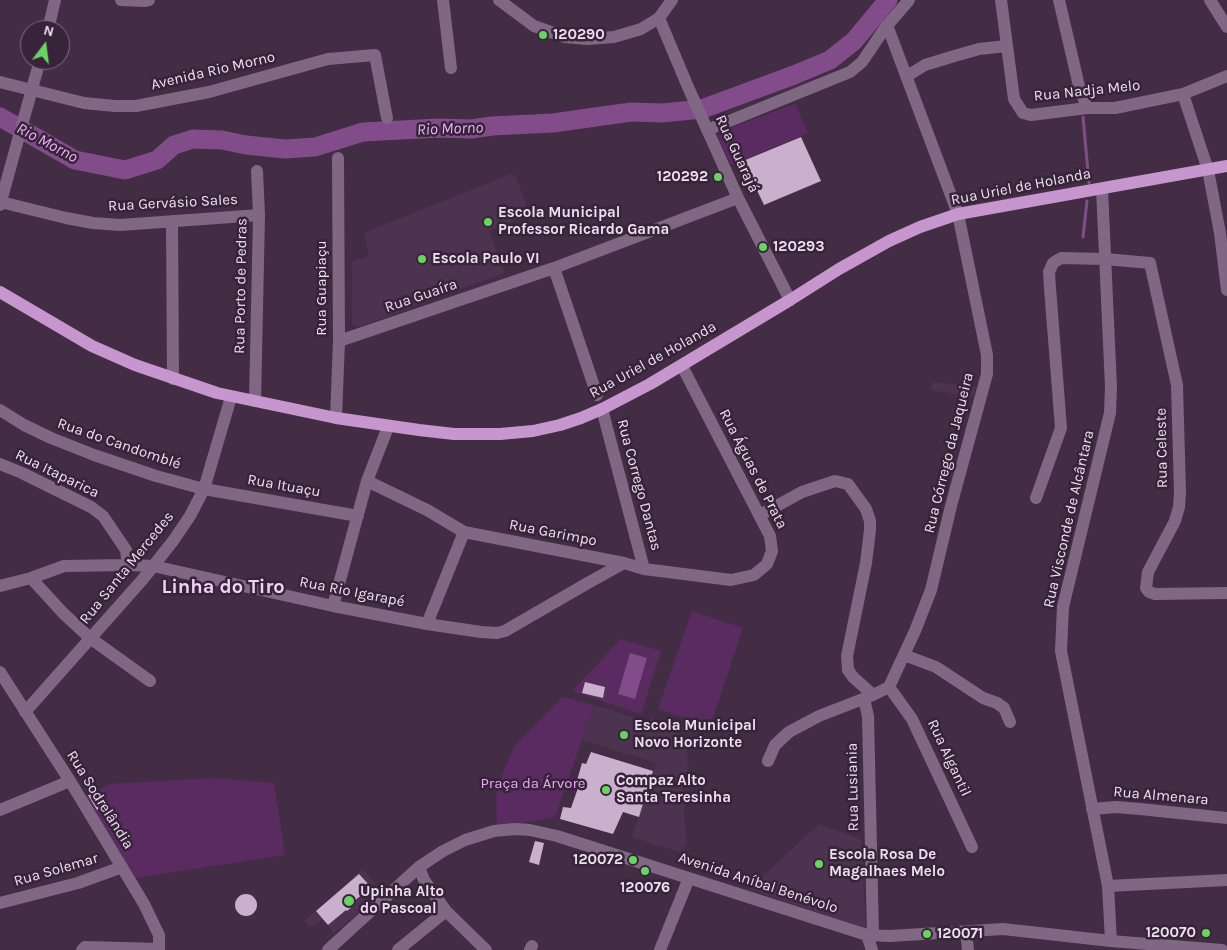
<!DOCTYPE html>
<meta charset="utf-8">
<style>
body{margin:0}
#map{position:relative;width:1227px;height:950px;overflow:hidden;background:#422d44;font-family:Karla,sans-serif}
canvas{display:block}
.north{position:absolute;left:20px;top:20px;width:50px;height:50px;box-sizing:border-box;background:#37233a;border:1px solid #806f82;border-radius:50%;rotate:15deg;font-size:14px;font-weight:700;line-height:20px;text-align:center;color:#eee1ef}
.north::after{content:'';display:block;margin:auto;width:18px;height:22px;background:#6ad364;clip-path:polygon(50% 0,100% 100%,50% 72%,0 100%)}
</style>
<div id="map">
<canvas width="1227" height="950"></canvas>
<div class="north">N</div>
</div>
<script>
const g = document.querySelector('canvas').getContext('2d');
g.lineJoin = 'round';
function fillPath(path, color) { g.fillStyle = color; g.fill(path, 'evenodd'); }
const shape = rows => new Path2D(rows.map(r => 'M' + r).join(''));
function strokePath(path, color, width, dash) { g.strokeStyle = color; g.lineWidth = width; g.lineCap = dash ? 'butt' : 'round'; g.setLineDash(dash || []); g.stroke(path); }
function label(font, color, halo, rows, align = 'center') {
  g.font = font + ' Karla,sans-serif'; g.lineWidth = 5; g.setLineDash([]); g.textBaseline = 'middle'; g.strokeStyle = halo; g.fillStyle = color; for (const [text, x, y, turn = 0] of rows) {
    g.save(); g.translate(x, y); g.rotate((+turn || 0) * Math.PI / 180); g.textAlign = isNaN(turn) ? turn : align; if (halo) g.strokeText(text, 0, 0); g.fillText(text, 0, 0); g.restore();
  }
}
fillPath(shape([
 [511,174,515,175,530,214,489,230,504,273,359,327,352,325,352,262,369,256,364,233],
 [933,382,976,387,974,397,931,390],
 [594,705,649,722,650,718,669,723,667,730,691,738,686,755,688,757,687,764,689,766,682,788,686,794,684,812,687,844,679,852,632,837,656,763,582,740],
 [819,824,861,839,866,929,749,889],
 [363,869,383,892,334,933,322,919,310,928,304,921]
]), '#4c3350');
fillPath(shape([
 [795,104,808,133,731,165,719,140,719,136,722,131],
 [692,611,743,628,710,727,658,709],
 [621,639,661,651,641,714,572,691],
 [562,697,594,705,555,817,497,827,496,797,503,772,512,751,519,741],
 [214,778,274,783,285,855,135,878,85,797,110,784],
 [763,877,796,889,792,901,759,889]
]), '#5a2b61');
fillPath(shape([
 [630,653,647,658,635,699,618,694]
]), '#824b89');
strokePath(shape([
 [1083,117,1089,183],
 [1083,237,1087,201]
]), '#824b89', 3);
strokePath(shape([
 [0,117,75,160,125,170,157,160,174,145,193,139,222,140,246,145,285,149,315,147,363,132,439,128,471,129,492,126,553,123,631,112,662,113,702,109,794,75,830,60,854,41,888,0]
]), '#824b89', 19);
fillPath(shape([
 [801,137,821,181,764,205,743,161],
 [585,682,605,687,603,698,582,693],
 [591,752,653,771,639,817,623,812,613,834,560,819,563,807,571,808,579,785,576,784,582,763,586,764],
 [92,793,101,807,97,810,88,795],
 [535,841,544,843,539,865,529,862],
 [359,874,371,887,353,902,355,904,347,911,346,910,328,925,316,911],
 '235 905a11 11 0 1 1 22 0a11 11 0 1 1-22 0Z'
]), '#c9b0cc');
strokePath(shape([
 [121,0,144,1,149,0],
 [443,0,451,68],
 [499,0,534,26,565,37,587,39,614,37,641,29,659,18,672,0],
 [1001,0,1014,99,1023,113,1031,115,1087,108,1115,108,1183,94,1227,76],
 [1059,0,1079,86,1087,108],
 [1210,0,1227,27],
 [659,18,688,87,738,198,790,300],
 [48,30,55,0],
 [907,76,925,65,951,57,979,49,1007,46],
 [0,82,84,103,115,106,136,106,209,92,328,59,375,55,387,118],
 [1183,94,1208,170,1220,233,1227,290],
 [707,130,850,72,862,62,885,28,909,0],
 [1102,189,1111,387,1110,413,1063,607,1061,651,1108,886,1111,941],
 [1,202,66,218,93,223,120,225,259,215],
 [0,205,40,60],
 [172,221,173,379],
 [554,268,597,395],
 [339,341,554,268,738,198],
 [255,401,259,215,257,171],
 [602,409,644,569],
 [0,410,24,425,51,438,94,455,156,476,204,489,358,516],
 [336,418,339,341,338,158],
 [0,464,22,473,91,507,103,516,126,550,128,565],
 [367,481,427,510,464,532,624,563,644,569,731,580,754,575,767,564,772,551,770,536,682,366],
 [1036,498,1061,428,1050,288,1049,272,1053,263,1061,258,1105,259,1150,263,1177,385,1180,492,1179,507,1175,521,1148,572,1146,588,1149,592,1155,594,1227,593],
 [760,515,802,492,835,481,848,484,866,509,870,521,870,530,866,563,847,656,848,670,853,677,873,695],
 [31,578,63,613,90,638,150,681],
 [0,586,31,578,64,566,128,565,153,566,333,606,427,624,481,632,497,633,505,631,517,624,586,584,624,563],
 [333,606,367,481,388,427],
 [427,624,464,532],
 [904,655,936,667,983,698,997,703,1004,708,1010,722],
 [0,672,70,781,144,904,159,935,159,950],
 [889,687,912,719,972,847],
 [864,699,868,716,873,935],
 [25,712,143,579,173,541,190,516,204,489,231,397],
 [768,761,775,745,789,732,819,716,873,695,889,687,915,631,931,590,951,506,987,374,987,355,958,214,887,25],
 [1092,809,1116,807,1140,809,1227,818],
 [0,810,70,781],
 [419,867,424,880,446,911,486,950],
 [1108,886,1227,880],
 [0,903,78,883,122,867],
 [966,931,968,950],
 [867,935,872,950],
 [82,950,85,947,159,949],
 [328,950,419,867,443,851,465,840,494,831,515,829,530,830,557,836,867,935,890,936,1003,929,1111,941,1222,950],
 [398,950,446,911],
 [530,950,532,946],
 [660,950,689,878]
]), '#806783', 12);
strokePath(shape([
 [0,292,92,346,135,365,217,393,336,418,419,430,454,434,500,434,533,431,560,425,581,418,602,409,650,384,790,300,839,269,889,241,920,227,958,214,1227,166]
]), '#c896ce', 12);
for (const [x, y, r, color] of [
 [543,35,5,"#6ad364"],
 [718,177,5,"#6ad364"],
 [488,222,5,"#6ad364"],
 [763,247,5,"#6ad364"],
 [422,259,5,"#6ad364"],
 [624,735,5,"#6ad364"],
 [606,790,5,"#6ad364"],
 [633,860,5,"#6ad364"],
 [819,864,5,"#6ad364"],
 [645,871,5,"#6ad364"],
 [349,901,6,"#6ad364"],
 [1206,933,5,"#6ad364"],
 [927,934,5,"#6ad364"]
]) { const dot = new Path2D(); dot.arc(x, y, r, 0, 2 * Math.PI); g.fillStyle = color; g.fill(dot); strokePath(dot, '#37233a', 2); }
label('bold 15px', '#eee1ef', '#37233a', [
 ["120290",553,35],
 ["120292",708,177,"right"],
 ["Escola Municipal",498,213],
 ["Professor Ricardo Gama",498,230],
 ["120293",773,247],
 ["Escola Paulo VI",432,259],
 ["Escola Municipal",634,726],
 ["Novo Horizonte",634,743],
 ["Compaz Alto",616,781],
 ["Santa Teresinha",616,798],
 ["Escola Rosa De",829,855],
 ["Magalhaes Melo",829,872],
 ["120072",623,860,"right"],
 ["120076",645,888,"center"],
 ["Upinha Alto",360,892],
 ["do Pascoal",360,909],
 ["120070",1196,933,"right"],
 ["120071",937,934]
], 'left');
label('15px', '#eee1ef', '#37233a', [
 ["Avenida Rio Morno",213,71,-13],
 ["Rua Nadja Melo",1087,91,-6],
 ["Rua Guarajá",737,154,65],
 ["Rua Uriel de Holanda",1021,187,-11],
 ["Rua Gervásio Sales",173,203,-3],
 ["Rua Porto de Pedras",241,286,-89],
 ["Rua Guapiaçu",322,288,-90],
 ["Rua Guaíra",421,296,-19],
 ["Rua Uriel de Holanda",653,360,-29],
 ["Rua do Candomblé",119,444,19],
 ["Rua Celeste",1162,448,-91],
 ["Rua Córrego da Jaqueira",949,453,-76],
 ["Rua Águas de Prata",753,469,63],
 ["Rua Itaparica",57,474,26],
 ["Rua Corrego Dantas",639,485,75],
 ["Rua Ituaçu",284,486,10],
 ["Rua Visconde de Alcântara",1069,519,-77],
 ["Rua Garimpo",553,533,11],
 ["Rua Santa Mercedes",127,568,-51],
 ["Rua Rio Igarapé",352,592,11],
 ["Rua Algantil",949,758,65],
 ["Rua Lusiania",853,787,-91],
 ["Rua Almenara",1161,796,5],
 ["Rua Sodrelândia",100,800,58],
 ["Rua Solemar",56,870,-16],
 ["Avenida Aníbal Benévolo",758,883,18]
]);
label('15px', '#f1a3fb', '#37233a', [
 ["Praça da Árvore",533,784]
]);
label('italic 16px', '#f1b3f9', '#37233a', [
 ["Rio Morno",450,129,-2],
 ["Rio Morno",47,143,28]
]);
label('bold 20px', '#efd5f3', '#37233a', [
 ["Linha do Tiro",223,587]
]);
</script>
